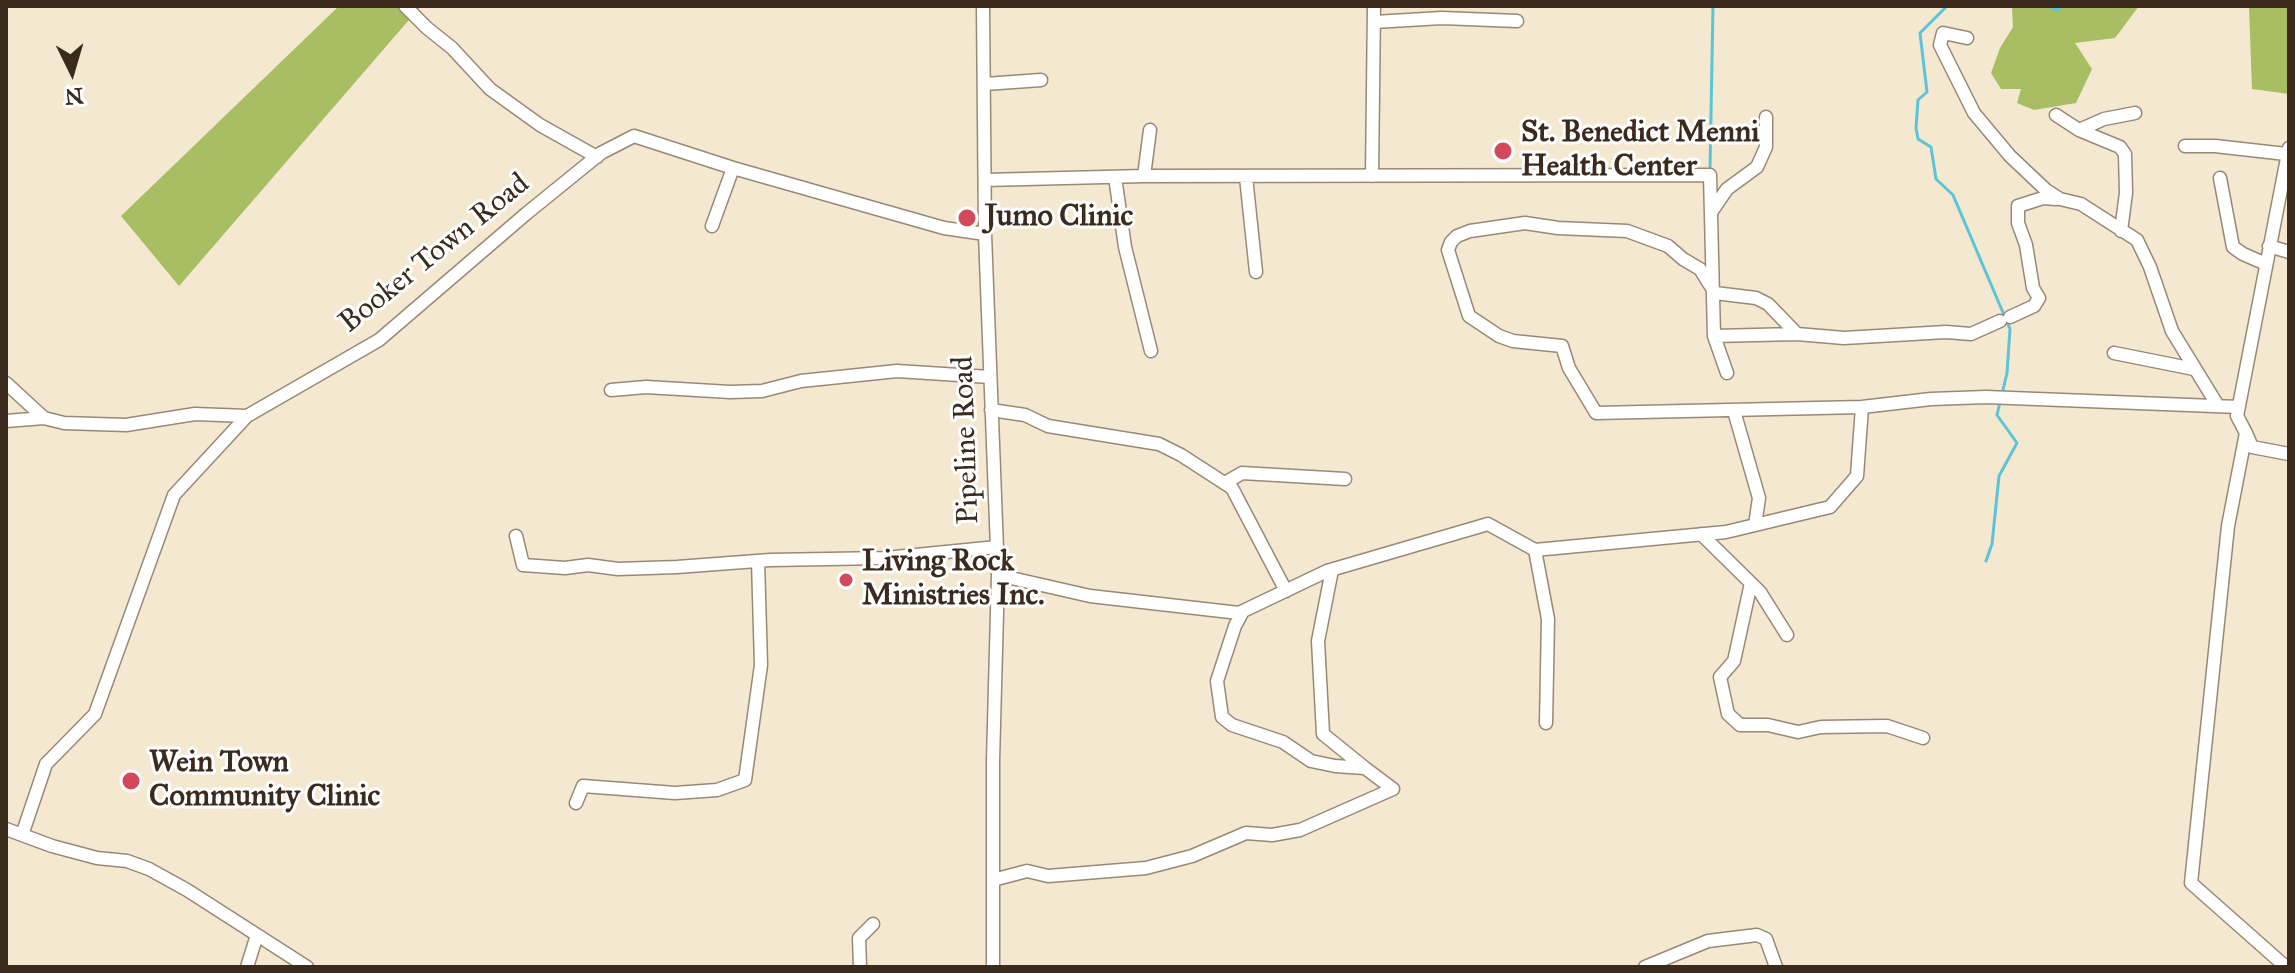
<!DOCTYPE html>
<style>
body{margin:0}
#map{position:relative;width:2295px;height:973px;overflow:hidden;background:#f4e8d0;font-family:"IM FELL Great Primer",serif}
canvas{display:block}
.frame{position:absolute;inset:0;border:8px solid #3b2a1e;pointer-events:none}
.north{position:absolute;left:32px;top:32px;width:80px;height:80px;-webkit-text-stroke:6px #fff;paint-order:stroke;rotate:175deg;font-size:22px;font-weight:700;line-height:32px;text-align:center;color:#3b2a1e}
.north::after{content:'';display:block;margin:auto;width:28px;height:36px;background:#3b2a1e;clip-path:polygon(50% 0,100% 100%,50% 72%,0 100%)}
</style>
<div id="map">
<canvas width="2295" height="973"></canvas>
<div class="frame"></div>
<div class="north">N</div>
</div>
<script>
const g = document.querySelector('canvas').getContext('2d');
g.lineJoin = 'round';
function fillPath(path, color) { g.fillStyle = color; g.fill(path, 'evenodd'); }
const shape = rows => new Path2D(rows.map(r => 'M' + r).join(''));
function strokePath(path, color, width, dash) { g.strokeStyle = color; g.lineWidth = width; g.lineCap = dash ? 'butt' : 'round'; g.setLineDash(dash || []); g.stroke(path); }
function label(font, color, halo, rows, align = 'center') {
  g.font = font + ' "IM FELL Great Primer",serif'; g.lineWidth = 6; g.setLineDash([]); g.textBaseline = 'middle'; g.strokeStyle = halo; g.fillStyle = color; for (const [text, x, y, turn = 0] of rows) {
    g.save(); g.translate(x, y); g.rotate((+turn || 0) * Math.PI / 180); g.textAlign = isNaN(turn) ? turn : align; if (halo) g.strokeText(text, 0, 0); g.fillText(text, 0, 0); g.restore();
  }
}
fillPath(shape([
 [339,6,421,6,179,286,121,216],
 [2004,6,2139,6,2115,38,2075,43,2092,69,2076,103,2034,110,2017,103,2021,89,2001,89,1991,73,2000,48,2013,27,2012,8],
 [2249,6,2289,6,2289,94,2252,89]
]), '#a7be63');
strokePath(shape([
 [1947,6,1920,33,1927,92,1918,100,1916,128,1918,139,1931,147,1936,179,1953,195,2010,329,2007,373,2002,394],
 [2048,6,2058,10,2061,6],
 [1710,169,1713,6],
 [1986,561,1992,544,1999,476,2017,443,1997,415,2000,402]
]), '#5bc5d7', 3);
const minor = shape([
 [405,6,427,28,452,48,490,89,540,125,597,157],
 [983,6,985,234,998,575,993,761,993,967],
 [1374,22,1442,18,1517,21],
 [1967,38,1943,33,1940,45,1974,113,2010,156,2046,190,2060,199,2081,204,2137,240,2150,267,2172,331,2218,406],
 [985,84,1041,80],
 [2056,115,2079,130,2120,147,2125,154,2126,193,2121,231],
 [2079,130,2104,119,2135,113],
 [2185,146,2215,146,2286,154],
 [1144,176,1150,130],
 [1372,176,1374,6],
 [1115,177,1125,247,1151,351],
 [1246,177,1256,272],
 [2220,178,2233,247,2243,254,2266,264],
 [985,180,1144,176,1710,175,1714,336,1727,373],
 [1712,211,1727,189,1757,167,1766,147,1766,117],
 [712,226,733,168],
 [2269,246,2289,252],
 [2010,317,2034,306,2039,298,2033,288,2026,245,2018,223,2018,206,2043,198,2056,199],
 [2000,321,1971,334,1946,332,1844,338,1797,334,1768,304,1756,298,1715,293,1700,269,1683,259,1668,246,1627,231,1558,228,1525,223,1470,231,1457,236,1451,242,1448,250,1469,316,1499,336,1513,341,1562,346,1569,368,1596,413,1862,407,1931,399,1986,397,2239,407],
 [1714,336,1797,334],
 [2114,353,2194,369],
 [6,383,44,418,64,423,126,425,195,414,247,416],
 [611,390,646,387,730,392,762,391,801,381,897,371,990,377],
 [991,410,1025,415,1048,426,1159,444,1181,455,1232,488,1286,591],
 [1734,411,1759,498,1755,525],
 [6,421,44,418],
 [2246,433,2252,447,2289,454],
 [1225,483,1242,473,1345,479],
 [1701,534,1760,592,1787,635],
 [516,536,523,565,565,568,588,565,618,569,677,567,770,560,885,558,997,547],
 [1535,550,1548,619,1546,723],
 [1332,570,1318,641,1323,734,1365,768],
 [998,575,1090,596,1239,613,1327,571,1488,524,1535,550,1726,532,1830,507,1857,476,1862,407],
 [1751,583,1734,661,1720,677,1728,714,1740,725,1768,725,1798,732,1821,727,1887,726,1923,738],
 [576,803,583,786,675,793,717,790,745,780,761,665,758,561],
 [6,829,52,846,97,858,127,861,149,869,187,890,307,967],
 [22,835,46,764,95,714,174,495,247,416,379,340,527,213,601,153,634,136,733,168,944,228,985,234],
 [993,880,1027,871,1048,876,1146,868,1192,856,1246,833,1272,835,1300,830,1393,789,1365,768,1335,766,1311,761,1283,742,1232,725,1222,717,1217,681,1235,626,1243,611],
 [247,967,257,935],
 [860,967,859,938,873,924],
 [1645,967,1708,941,1757,935,1766,939,1776,967],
 [2286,967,2191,883,2228,526,2246,433,2237,416,2289,148]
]);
strokePath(minor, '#988977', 15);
strokePath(minor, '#fff', 12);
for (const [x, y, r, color] of [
 [1503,151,10,"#d1495b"],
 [967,218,10,"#d1495b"],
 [846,580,8,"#d1495b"],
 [131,781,10,"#d1495b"]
]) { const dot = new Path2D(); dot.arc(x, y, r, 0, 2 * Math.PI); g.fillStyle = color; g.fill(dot); strokePath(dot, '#fff', 3); }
label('bold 30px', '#3b2a1e', '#fff', [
 ["St. Benedict Menni",1521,134],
 ["Health Center",1521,168],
 ["Jumo Clinic",985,218],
 ["Living Rock",862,563],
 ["Ministries Inc.",862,597],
 ["Wein Town",149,764],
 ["Community Clinic",149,798]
], 'left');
label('30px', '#3b2a1e', '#fff', [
 ["Booker Town Road",435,254,-39],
 ["Pipeline Road",967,440,-92]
]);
</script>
